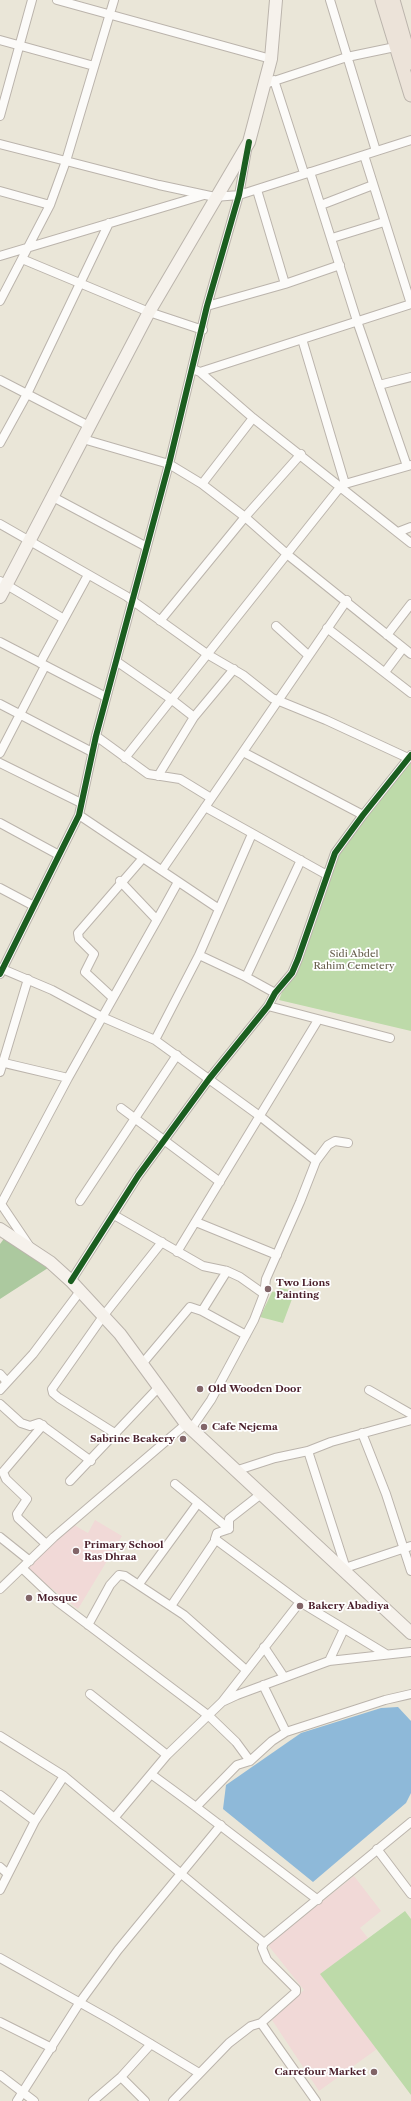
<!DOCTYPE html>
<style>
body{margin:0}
canvas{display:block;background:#eae6d8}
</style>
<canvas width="411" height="2101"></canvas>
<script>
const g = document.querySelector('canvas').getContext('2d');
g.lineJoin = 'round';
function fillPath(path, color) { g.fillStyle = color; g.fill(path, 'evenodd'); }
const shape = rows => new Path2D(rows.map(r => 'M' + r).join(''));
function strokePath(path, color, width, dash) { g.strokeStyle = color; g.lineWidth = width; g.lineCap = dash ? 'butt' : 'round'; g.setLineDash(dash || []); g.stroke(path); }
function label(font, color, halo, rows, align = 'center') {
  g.font = font + ' "Libre Caslon Text",serif'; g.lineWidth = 3.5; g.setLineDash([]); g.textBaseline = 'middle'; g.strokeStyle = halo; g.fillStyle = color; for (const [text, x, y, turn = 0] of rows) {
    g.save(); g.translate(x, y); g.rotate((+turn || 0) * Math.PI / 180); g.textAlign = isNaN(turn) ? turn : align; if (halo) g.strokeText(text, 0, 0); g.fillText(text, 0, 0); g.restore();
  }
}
fillPath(shape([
 [95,1520,122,1536,78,1609,24,1567,67,1521,88,1533],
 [354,1876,381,1911,360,1928,368,1938,321,1974,377,2049,319,2091,272,2020,304,1990,268,1945]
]), '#f1d9d7');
fillPath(shape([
 [411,758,411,1031,279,1000,335,853],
 [280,1288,295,1291,283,1323,260,1317,272,1292,277,1291],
 [405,1911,411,1919,411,2095,320,1974]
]), '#bddaa9');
fillPath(shape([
 [6,1236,48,1268,0,1299,0,1244]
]), '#acc99f');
fillPath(shape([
 [398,1707,411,1721,411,1793,406,1803,313,1882,223,1809,226,1785,301,1733,381,1708]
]), '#8eb9d9');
const street = shape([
 [57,0,271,59],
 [114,0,66,161,159,185,215,197,239,195,411,140],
 [330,0,376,151],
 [0,40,94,66],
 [274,80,304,173],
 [265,84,347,57,395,47],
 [0,116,32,0],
 [0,144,66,161,50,205,0,301],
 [364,155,411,304],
 [310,172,357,321,407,466],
 [257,190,285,284],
 [0,191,50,205],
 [321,205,373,185],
 [332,238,384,222],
 [0,256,204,195],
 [22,259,149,312,203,330],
 [207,306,285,284,340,265],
 [302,339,345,484],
 [193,369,200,372,253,418,411,543],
 [200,372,411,304],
 [0,380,89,426],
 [379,385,411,377],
 [83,439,169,464,202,484,245,517,288,555,411,654],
 [0,443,27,394,109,223],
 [202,484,253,418],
 [53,497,145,546],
 [0,524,126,596,207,654,243,675,272,698,326,720,408,758],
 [398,532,411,527],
 [0,581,64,619],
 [160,621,245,517,301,454],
 [276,626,308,655],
 [327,628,411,693],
 [387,635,411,604],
 [0,642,106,697],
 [116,661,171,699,194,717],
 [40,663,88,575],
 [385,672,403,648],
 [0,704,92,752],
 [96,736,148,774,180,779,211,798],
 [243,752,363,815],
 [0,753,45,666],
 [125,758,337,491,345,484,411,465],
 [0,763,81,803],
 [158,776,194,717,234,669],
 [205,807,327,875],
 [79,815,219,909],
 [0,823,59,855],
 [162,870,347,600],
 [0,888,34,906],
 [157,920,178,882],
 [199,955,246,977,275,993],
 [0,968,52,990,102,1017,155,1040,261,1117,316,1161,328,1145,335,1141,348,1143],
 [0,974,79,815,96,736,169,464,207,306,239,195,247,150],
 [246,977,301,860],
 [113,998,85,972,94,954,79,939,78,933,143,858],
 [268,1006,390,1038],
 [155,1040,199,955,252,834],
 [0,1062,68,1078,157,920,120,881],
 [0,1072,28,979],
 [121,1108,220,1182],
 [80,1201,177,1055],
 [114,1215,203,1266,227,1271,240,1277,264,1294],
 [196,1222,277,1255],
 [30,1247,1,1204,68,1078],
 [177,1252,318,1020],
 [71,1281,138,1176,209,1079,268,1006,275,993,292,973,298,959,335,853,363,815,411,755],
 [202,1311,227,1271],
 [142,1364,190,1307,202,1311,246,1335],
 [0,1374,7,1382],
 [0,1390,33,1354,81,1290],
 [369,1390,411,1414],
 [0,1404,21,1423,30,1426,39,1423,91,1461],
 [43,1425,3,1472,6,1479,27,1499,17,1514,18,1518,46,1544],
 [191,1429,211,1400,254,1320,264,1294,266,1279,300,1202,316,1161],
 [362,1433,386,1494,411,1571],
 [116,1434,59,1398,53,1393,52,1389,104,1315,162,1242],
 [308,1451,347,1572],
 [235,1471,275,1458,308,1451,331,1442,411,1420],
 [70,1481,158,1388],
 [175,1484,198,1503],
 [0,1537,30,1561],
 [22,1568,58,1602,209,1716,236,1742,250,1761],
 [345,1568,411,1546],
 [139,1584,198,1503,229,1529],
 [0,1589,54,1537,186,1424],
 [300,1602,386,1654],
 [171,1606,215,1541],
 [88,1625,110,1585,119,1575,125,1576,184,1615,246,1670],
 [264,1647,284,1677],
 [329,1661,344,1629],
 [263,1685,286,1732],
 [90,1694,167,1755],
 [224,1701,237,1695,329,1661,411,1652],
 [0,1736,64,1776],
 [151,1774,196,1807],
 [0,1795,35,1821],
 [115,1817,167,1755,222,1702,300,1602,215,1539,217,1533,229,1529,229,1519,261,1494],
 [377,1849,411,1894],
 [0,1867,8,1874],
 [0,1890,35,1821,64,1776,264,1943],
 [318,1900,196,1807,237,1765,250,1761,272,1741,286,1732,385,1700,411,1694],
 [0,1958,111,2020,199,2073],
 [0,2022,52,2048],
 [261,2023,316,2101],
 [0,2075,34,2101],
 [121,2077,145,2101],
 [17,2101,80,2002,118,1950,221,1825],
 [93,2101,121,2077,151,2044],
 [173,2101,229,2043,251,2026,261,2023,296,1992,296,1989,267,1960,262,1948,264,1943,411,1822]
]);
const secondary = shape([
 [0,597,149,312,249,142,271,59,276,0],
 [0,1229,50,1262,71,1281,120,1334,186,1424,411,1633]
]);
const primary = shape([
 [382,0,411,95],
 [393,0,411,63]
]);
strokePath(street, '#bbb4ac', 10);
strokePath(secondary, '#bbb4ac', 14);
strokePath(primary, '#bbb4ac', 15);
strokePath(street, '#fcfbf9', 8);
strokePath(secondary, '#f6f2ec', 12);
strokePath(primary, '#ece3d9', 13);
strokePath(shape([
 [0,974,79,815,96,736,169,464,207,306,239,195,249,142],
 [71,1281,138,1176,209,1079,268,1006,275,993,292,973,298,959,335,853,363,815,411,755]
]), '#1b5e20', 6);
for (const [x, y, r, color] of [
 [268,1289,4,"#826568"],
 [200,1389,4,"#826568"],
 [204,1427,4,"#826568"],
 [183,1439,4,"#826568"],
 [76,1551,4,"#826568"],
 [29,1598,4,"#826568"],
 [300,1606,4,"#826568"],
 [374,2072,4,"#826568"]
]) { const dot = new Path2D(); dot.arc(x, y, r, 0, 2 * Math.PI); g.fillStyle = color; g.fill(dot); strokePath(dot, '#fff', 1.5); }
label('10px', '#655d4a', '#fff', [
 ["Sidi Abdel",354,954],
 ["Rahim Cemetery",354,966]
]);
label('bold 10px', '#4a1f2b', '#fff', [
 ["Two Lions",276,1283],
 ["Painting",276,1295],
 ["Old Wooden Door",208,1389],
 ["Cafe Nejema",212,1427],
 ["Sabrine Beakery",175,1439,"right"],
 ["Primary School",84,1545],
 ["Ras Dhraa",84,1557],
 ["Mosque",37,1598],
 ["Bakery Abadiya",308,1606],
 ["Carrefour Market",366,2072,"right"]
], 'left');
</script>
